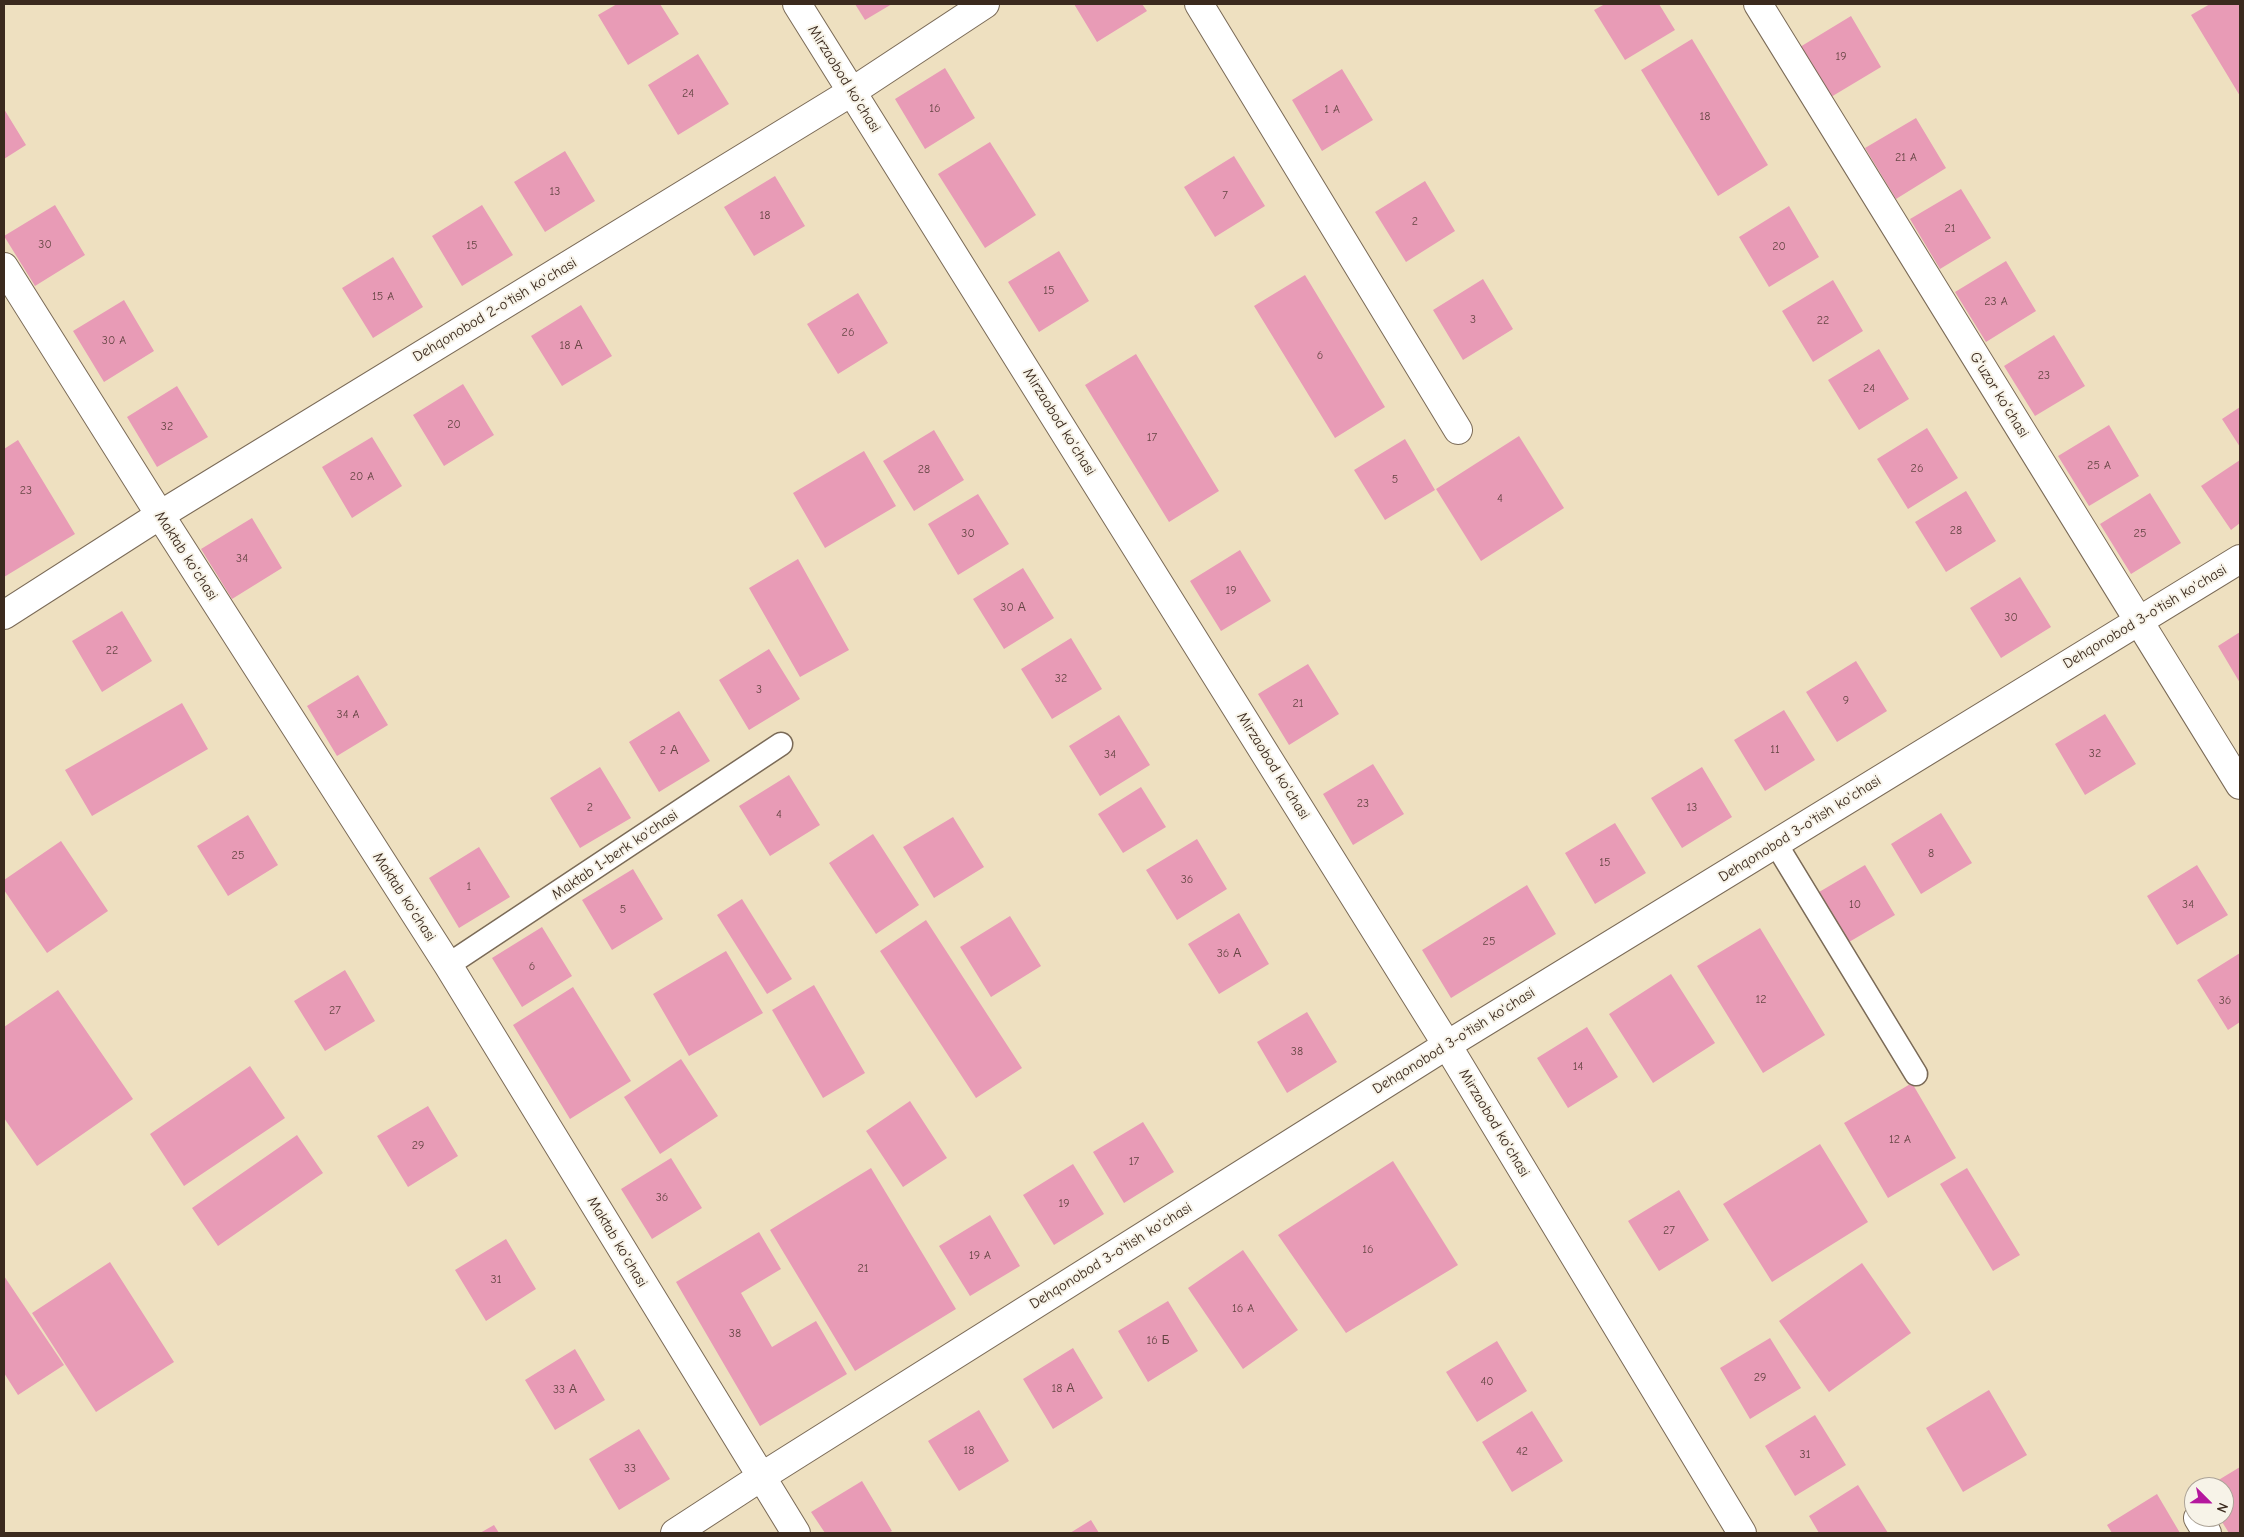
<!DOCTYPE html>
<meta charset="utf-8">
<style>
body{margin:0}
#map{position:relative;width:2244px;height:1537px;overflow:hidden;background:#eee0c0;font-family:"Comic Neue",sans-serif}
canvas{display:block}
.frame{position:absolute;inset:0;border:5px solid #3b2a1e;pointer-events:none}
.north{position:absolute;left:2184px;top:1477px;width:50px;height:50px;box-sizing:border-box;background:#f7f3e8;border:1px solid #aca397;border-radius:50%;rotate:113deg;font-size:14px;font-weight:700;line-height:20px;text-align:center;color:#3b2a1e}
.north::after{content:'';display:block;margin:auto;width:18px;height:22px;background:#b5179e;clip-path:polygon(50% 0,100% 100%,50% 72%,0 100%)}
</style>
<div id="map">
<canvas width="2244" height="1537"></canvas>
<div class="frame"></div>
<div class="north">N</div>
</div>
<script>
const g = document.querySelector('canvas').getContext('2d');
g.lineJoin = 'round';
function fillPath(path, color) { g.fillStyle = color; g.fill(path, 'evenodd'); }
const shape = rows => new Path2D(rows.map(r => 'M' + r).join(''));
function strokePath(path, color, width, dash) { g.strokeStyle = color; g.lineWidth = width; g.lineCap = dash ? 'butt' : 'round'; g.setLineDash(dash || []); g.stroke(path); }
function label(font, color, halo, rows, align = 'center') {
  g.font = font + ' "Comic Neue",sans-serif'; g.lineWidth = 4; g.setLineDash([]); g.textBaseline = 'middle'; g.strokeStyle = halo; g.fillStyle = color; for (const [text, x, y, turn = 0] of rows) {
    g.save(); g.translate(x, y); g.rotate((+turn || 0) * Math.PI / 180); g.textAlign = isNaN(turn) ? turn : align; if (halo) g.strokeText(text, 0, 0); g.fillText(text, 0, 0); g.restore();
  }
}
fillPath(shape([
 [617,4,660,4,679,34,628,65,598,15],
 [855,4,892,4,865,20],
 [1074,4,1142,4,1147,11,1097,42],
 [1605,4,1659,4,1675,30,1625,60,1594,10],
 [2210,4,2240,4,2240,96,2191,15],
 [1851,16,1881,67,1831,97,1800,47],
 [1692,39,1768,165,1718,196,1641,70],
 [698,54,729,104,678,135,648,85],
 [945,68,975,118,925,149,895,99],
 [1342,69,1373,120,1322,151,1292,100],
 [4,109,26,145,4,159],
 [1916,118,1946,168,1896,199,1865,148],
 [990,142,1036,215,985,248,938,174],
 [565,151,595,201,545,232,514,182],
 [1234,156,1265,206,1215,237,1184,187],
 [775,176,805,226,754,256,724,207],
 [1425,181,1455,231,1406,262,1375,212],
 [1961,189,1991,238,1940,269,1910,219],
 [55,205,85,255,35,286,4,236],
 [482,205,513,255,462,286,432,236],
 [1789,206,1819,257,1769,287,1739,237],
 [1059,251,1089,301,1039,332,1008,282],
 [393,257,423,307,373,338,342,288],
 [2006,261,2036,311,1986,342,1955,292],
 [1305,275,1385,407,1335,438,1254,306],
 [1483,279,1513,329,1463,360,1433,310],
 [1833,280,1863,331,1813,362,1782,311],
 [858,293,888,343,838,374,807,324],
 [124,300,154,351,104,382,73,331],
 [581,305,612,356,562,386,531,336],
 [2054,335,2085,386,2035,416,2004,366],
 [1879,349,1909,399,1859,430,1828,380],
 [1136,354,1219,491,1169,522,1085,385],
 [463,384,494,435,444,466,413,415],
 [177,386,208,437,157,467,127,417],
 [2240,407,2240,447,2222,419],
 [2109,425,2139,476,2089,506,2058,456],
 [1927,428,1958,478,1908,509,1877,459],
 [934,430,964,480,914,511,883,461],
 [1519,436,1564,508,1481,561,1436,489],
 [372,437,402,486,352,518,322,467],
 [1405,439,1435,490,1385,520,1354,470],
 [18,440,75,534,4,577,4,449],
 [864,451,896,506,825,548,793,493],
 [2240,460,2240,523,2231,530,2201,486],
 [1966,491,1996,541,1946,572,1915,522],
 [2150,493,2181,543,2131,574,2100,524],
 [978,494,1009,544,958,575,928,524],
 [252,518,282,568,232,599,201,549],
 [1240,550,1271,601,1221,631,1190,581],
 [798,559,849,650,800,677,749,588],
 [1023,568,1054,618,1004,649,973,599],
 [2020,577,2051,627,2001,658,1970,608],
 [122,611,152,661,102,692,72,641],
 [2240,632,2240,683,2218,646],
 [1071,638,1102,689,1052,719,1021,669],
 [769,649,800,699,749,730,719,680],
 [1856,661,1887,711,1837,742,1806,692],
 [1308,664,1339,714,1289,745,1258,694],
 [358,675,388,725,337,756,307,706],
 [182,703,208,749,92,816,65,770],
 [1784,710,1815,760,1765,791,1734,740],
 [679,711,710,761,659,792,629,742],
 [2105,714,2136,764,2085,795,2055,744],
 [1119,715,1150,765,1100,796,1069,746],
 [1373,764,1404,814,1353,845,1323,794],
 [600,767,631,818,580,848,550,798],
 [1702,767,1732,817,1682,848,1651,798],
 [789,775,820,825,770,856,739,806],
 [1141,787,1166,827,1123,853,1098,814],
 [1941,813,1972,863,1921,894,1891,844],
 [248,815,278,865,228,896,197,846],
 [953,817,984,867,934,898,903,847],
 [1615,823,1646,873,1595,904,1565,853],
 [873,834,919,905,876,934,829,863],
 [1197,839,1227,889,1177,920,1146,870],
 [61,841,108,911,47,953,4,890,4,880],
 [479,847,510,897,459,928,429,878],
 [1865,865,1895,915,1844,945,1814,895],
 [2197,865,2228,915,2177,945,2147,896],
 [633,869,663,919,612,950,582,900],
 [1527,885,1556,934,1451,998,1422,950],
 [742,899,792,979,767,994,717,915],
 [1239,913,1269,964,1219,994,1188,944],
 [1010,916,1041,966,991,997,960,947],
 [926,920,1022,1068,976,1098,880,951],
 [542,927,572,976,522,1007,492,958],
 [1760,928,1825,1035,1763,1073,1697,966],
 [726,951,763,1013,689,1056,653,994],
 [2240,953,2240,1022,2228,1030,2197,980],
 [345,970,375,1021,325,1051,294,1001],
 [1671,974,1715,1043,1653,1083,1609,1014],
 [814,985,865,1073,823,1098,772,1010],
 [573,987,631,1081,570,1119,513,1025],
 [58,990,133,1099,37,1166,4,1118,4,1027],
 [1307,1012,1337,1062,1287,1093,1257,1042],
 [1587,1027,1618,1077,1568,1108,1537,1058],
 [681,1059,718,1116,660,1154,624,1097],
 [250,1066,285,1118,184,1186,150,1134],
 [1912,1083,1956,1158,1888,1198,1844,1123],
 [910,1101,947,1158,903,1187,866,1131],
 [428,1106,458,1156,408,1187,377,1136],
 [1143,1122,1174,1172,1124,1203,1093,1152],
 [297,1135,323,1173,218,1246,192,1208],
 [1820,1144,1868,1222,1772,1282,1723,1204],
 [671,1158,702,1208,652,1239,621,1189],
 [1393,1161,1458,1265,1346,1333,1278,1235],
 [1073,1164,1104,1214,1054,1245,1023,1195],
 [871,1168,956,1309,855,1371,770,1230],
 [1967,1168,2020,1255,1993,1271,1940,1184],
 [1679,1190,1709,1240,1659,1271,1628,1221],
 [990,1215,1020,1266,970,1296,939,1246],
 [759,1232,781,1269,741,1293,772,1347,816,1321,847,1374,760,1426,676,1282],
 [506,1239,536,1289,486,1321,455,1270],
 [1243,1250,1298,1330,1243,1369,1188,1288],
 [110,1262,174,1362,96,1412,32,1313],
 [1862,1263,1911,1333,1829,1392,1779,1321],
 [4,1276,64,1365,18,1395,4,1373],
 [1168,1301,1198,1351,1148,1382,1118,1331],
 [1770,1338,1801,1388,1750,1419,1720,1368],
 [1497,1341,1527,1391,1477,1422,1446,1372],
 [1073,1348,1103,1398,1053,1429,1023,1379],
 [575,1349,605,1400,555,1430,525,1380],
 [1989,1390,2027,1455,1963,1492,1926,1428],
 [979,1410,1009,1461,959,1491,928,1441],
 [1532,1411,1563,1461,1512,1492,1482,1442],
 [1815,1415,1846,1465,1795,1496,1765,1446],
 [639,1429,670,1479,619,1510,589,1459],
 [2240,1467,2240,1533,2229,1533,2219,1517,2224,1517,2224,1487,2207,1487],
 [862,1481,892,1531,888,1533,825,1533,811,1512],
 [1858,1485,1888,1533,1819,1533,1809,1516],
 [2157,1494,2180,1533,2112,1533,2107,1525],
 [1091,1520,1099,1533,1070,1533],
 [494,1525,499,1533,480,1533]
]), '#e89bb6');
const service = shape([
 [1776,844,1916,1074],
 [448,965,781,744]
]);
const minor = shape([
 [797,4,1447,1045,1742,1533],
 [1199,4,1458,430],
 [1758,4,2240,785],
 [4,267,160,515,448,965,796,1533],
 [4,615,160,515,853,91,985,4],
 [2198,1518,2207,1533],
 [675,1533,761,1477,1447,1045,2240,559]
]);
strokePath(service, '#7a6a57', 25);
strokePath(minor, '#7a6a57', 30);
strokePath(service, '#fff', 22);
strokePath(minor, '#fff', 28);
label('12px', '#664644', null, [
 ["19",1841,57],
 ["24",688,94],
 ["16",935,109],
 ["1 A",1332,110],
 ["18",1705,117],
 ["21 A",1906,158],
 ["13",555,192],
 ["7",1225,196],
 ["18",765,216],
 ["2",1415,222],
 ["21",1950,229],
 ["30",45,245],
 ["15",472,246],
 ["20",1779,247],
 ["15",1049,291],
 ["15 A",383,297],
 ["23 A",1996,302],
 ["3",1473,320],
 ["22",1823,321],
 ["26",848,333],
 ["30 A",114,341],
 ["18 А",571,346],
 ["6",1320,356],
 ["23",2044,376],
 ["24",1869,389],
 ["20",454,425],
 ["32",167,427],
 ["17",1152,438],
 ["25 A",2099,466],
 ["26",1917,469],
 ["28",924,470],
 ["20 A",362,477],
 ["5",1395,480],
 ["23",26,491],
 ["4",1500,499],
 ["28",1956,531],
 ["30",968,534],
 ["25",2140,534],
 ["34",242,559],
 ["19",1231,591],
 ["30 А",1013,608],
 ["30",2011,618],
 ["22",112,651],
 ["32",1061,679],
 ["3",759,690],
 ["9",1846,701],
 ["21",1298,704],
 ["34 A",348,715],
 ["11",1775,750],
 ["2 А",669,751],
 ["32",2095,754],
 ["34",1110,755],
 ["23",1363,804],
 ["2",590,808],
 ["13",1692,808],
 ["4",779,815],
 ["8",1931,854],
 ["25",238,856],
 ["15",1605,863],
 ["36",1187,880],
 ["1",469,887],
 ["10",1855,905],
 ["34",2188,905],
 ["5",623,910],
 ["25",1489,942],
 ["36 А",1229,954],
 ["6",532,967],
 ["12",1761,1000],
 ["36",2225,1001],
 ["27",335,1011],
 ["38",1297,1052],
 ["14",1578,1067],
 ["12 A",1900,1140],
 ["29",418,1146],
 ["17",1134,1162],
 ["36",662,1198],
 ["19",1064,1204],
 ["27",1669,1231],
 ["16",1368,1250],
 ["19 A",980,1256],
 ["21",863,1269],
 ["31",496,1280],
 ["16 A",1243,1309],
 ["38",735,1334],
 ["16 Б",1158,1341],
 ["29",1760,1378],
 ["40",1487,1382],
 ["18 А",1063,1389],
 ["33 А",565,1390],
 ["18",969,1451],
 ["42",1522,1452],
 ["31",1805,1455],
 ["33",630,1469]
]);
label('15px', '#3b2a1e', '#f7f3e8', [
 ["Mirzaobod ko'chasi",844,79,58],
 ["Dehqonobod 2-o'tish ko'chasi",495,310,-31],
 ["Gʻuzor koʻchasi",1999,395,58],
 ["Mirzaobod ko'chasi",1059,422,58],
 ["Maktab ko'chasi",186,556,57],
 ["Dehqonobod 3-o'tish ko'chasi",2145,617,-31],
 ["Mirzaobod ko'chasi",1273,766,58],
 ["Dehqonobod 3-o'tish ko'chasi",1800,829,-32],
 ["Maktab 1-berk ko'chasi",615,855,-34],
 ["Maktab ko'chasi",404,897,57],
 ["Dehqonobod 3-o'tish ko'chasi",1454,1041,-32],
 ["Mirzaobod ko'chasi",1494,1123,59],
 ["Maktab ko'chasi",617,1242,59],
 ["Dehqonobod 3-o'tish ko'chasi",1111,1256,-32]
]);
</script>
